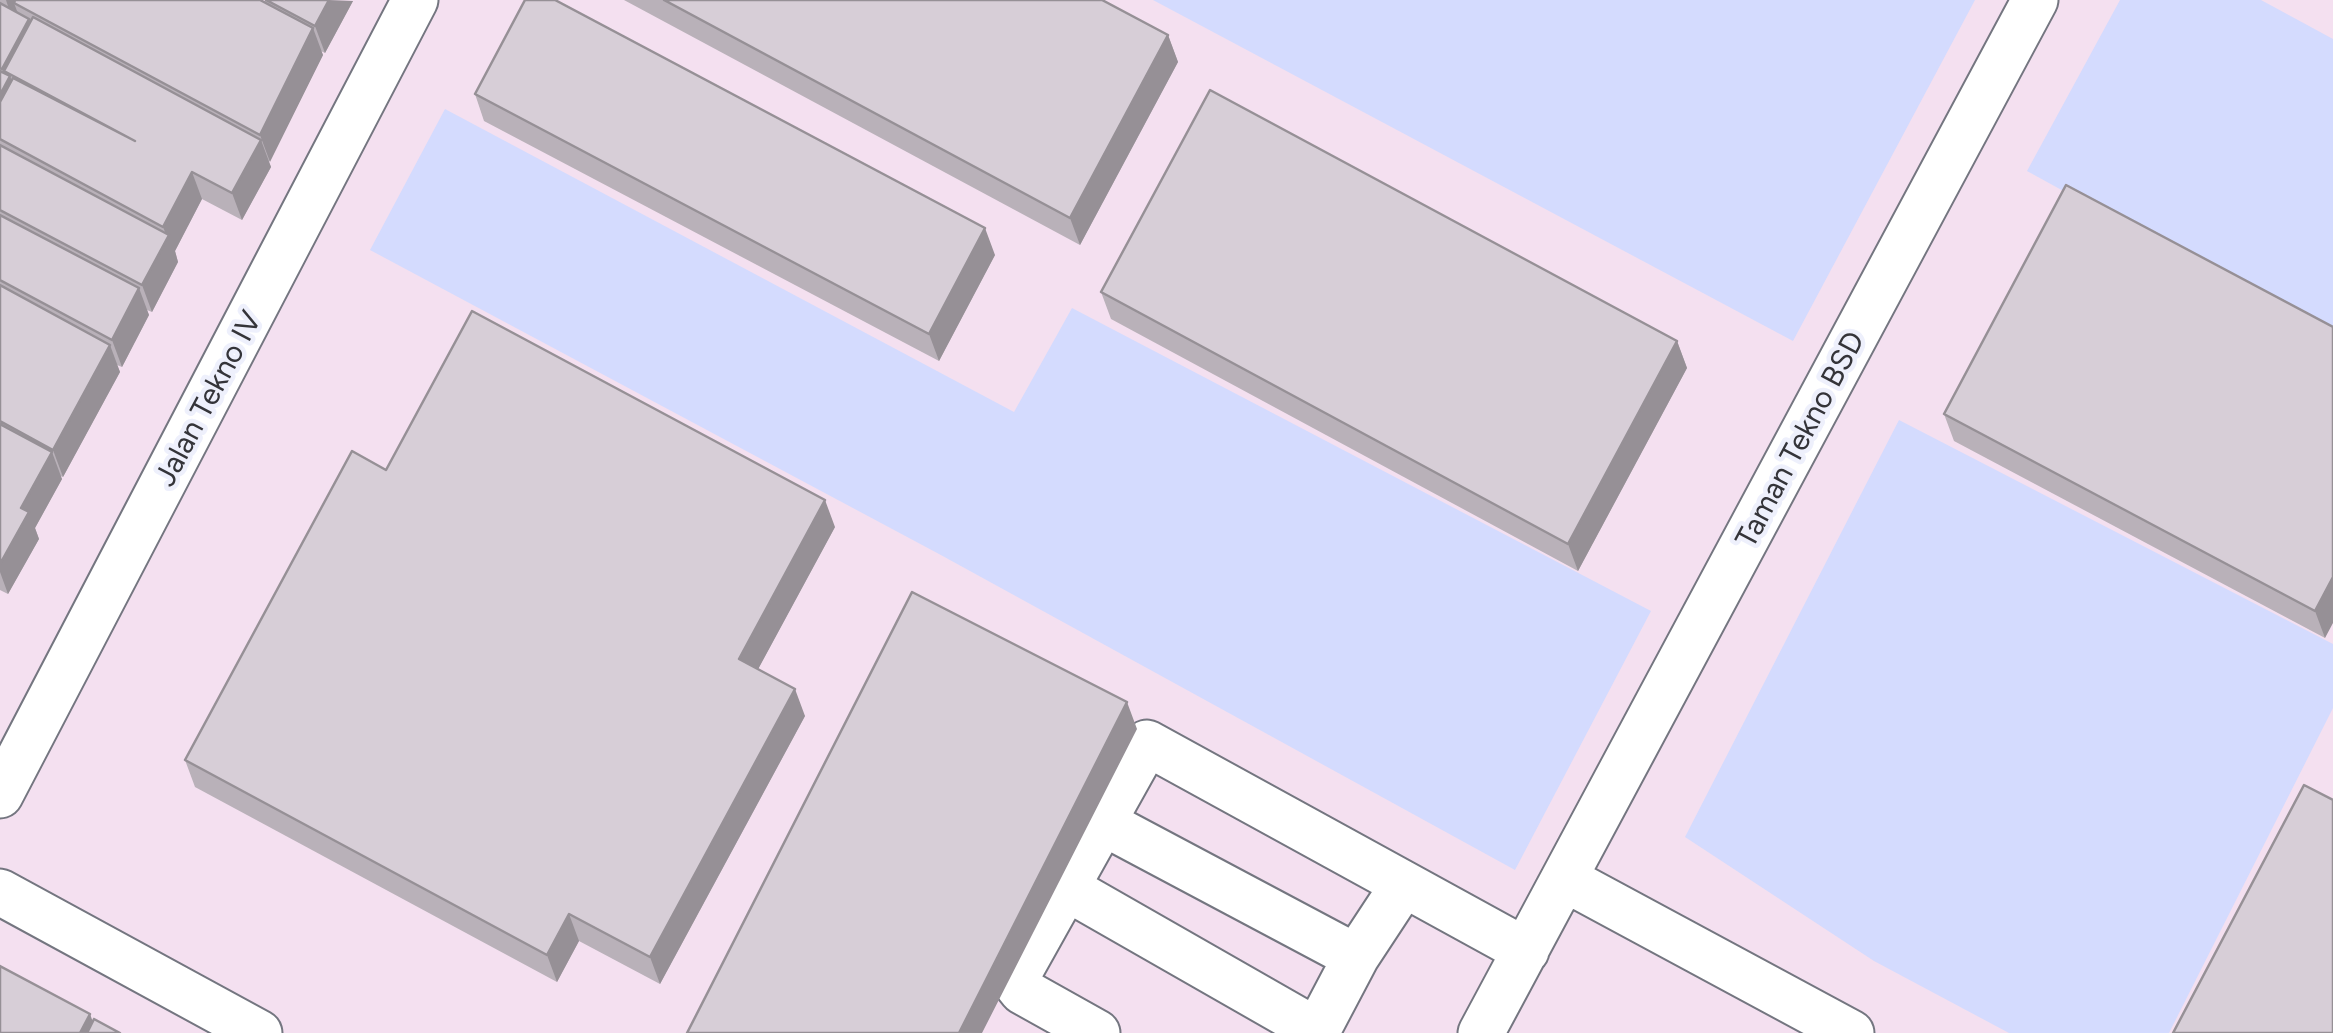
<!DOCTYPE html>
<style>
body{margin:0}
canvas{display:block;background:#eef0fc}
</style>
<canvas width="2333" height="1033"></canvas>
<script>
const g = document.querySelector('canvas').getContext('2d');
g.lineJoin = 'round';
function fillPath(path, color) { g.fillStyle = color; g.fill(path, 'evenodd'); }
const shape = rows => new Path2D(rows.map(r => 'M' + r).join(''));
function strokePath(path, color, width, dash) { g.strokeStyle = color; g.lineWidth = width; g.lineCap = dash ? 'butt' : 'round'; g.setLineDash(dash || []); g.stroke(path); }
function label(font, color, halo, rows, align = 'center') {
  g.font = font + ' Figtree,sans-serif'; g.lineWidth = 9; g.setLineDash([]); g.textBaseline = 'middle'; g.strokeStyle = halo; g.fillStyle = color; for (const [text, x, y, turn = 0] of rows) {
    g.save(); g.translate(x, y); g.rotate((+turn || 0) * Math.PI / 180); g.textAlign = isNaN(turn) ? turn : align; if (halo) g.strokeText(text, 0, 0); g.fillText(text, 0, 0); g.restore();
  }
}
fillPath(shape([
 [0,0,2333,0,2333,1033,0,1033]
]), '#f4e0f0');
fillPath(shape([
 [1153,0,1975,0,1793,341],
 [2120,0,2261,0,2333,39,2333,339,2027,171],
 [445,109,1014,412,1072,308,1651,611,1515,870,939,554,370,250],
 [1899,420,2333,644,2333,708,2169,1033,2009,1033,1874,961,1685,837]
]), '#d4dbfe');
const minor = shape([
 [0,795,415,0],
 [1102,822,1356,957],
 [1567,880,1851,1033],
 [1065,887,1317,1031],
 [0,892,259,1033],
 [1097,1033,1022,991,1014,981,1147,743,1526,951],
 [1316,1033,1356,957,1404,884],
 [1481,1033,2035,0]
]);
strokePath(minor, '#747680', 49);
strokePath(minor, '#fff', 45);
fillPath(shape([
 [0,0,353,1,325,53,321,51,323,55,269,162,271,167,242,220,202,199,175,251,178,262,152,312,147,310,149,315,122,367,117,365,120,372,63,477,60,476,62,479,35,528,39,539,8,594,0,590],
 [624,0,1102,0,1168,35,1178,62,1080,245],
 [475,94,995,255,939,361,484,121],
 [1101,292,1677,341,1687,368,1578,571,1111,319],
 [2333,327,2325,638,1954,441,1944,414],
 [386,470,835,527,758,669,805,716,660,984,579,941,557,982,195,787,185,760]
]), '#b9b1b9');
fillPath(shape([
 [6,0,30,0,14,3,20,19,15,28],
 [329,0,353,1,325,53,315,26],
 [29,19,39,46,4,71,8,81,10,76,20,103,0,139,0,95,7,83,2,69],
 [313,28,323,55,270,162,260,135],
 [1168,35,1178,62,1080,245,1070,218],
 [261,140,271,167,242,220,232,193],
 [192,172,202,199,175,251,178,262,152,312,142,285,167,237,163,227],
 [985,228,995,255,939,361,929,334],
 [139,288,149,315,122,367,112,340],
 [1677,341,1687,368,1578,571,1568,544],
 [110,345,120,372,63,477,53,450],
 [52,452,62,479,35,528,39,539,8,594,0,572,0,564,21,508],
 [825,500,835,527,749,686,739,659],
 [2333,577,2333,623,2325,638,2315,611],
 [795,689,805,716,660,984,650,957],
 [1127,702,1137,729,982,1033,959,1033],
 [569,914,579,941,557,982,547,955],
 [90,1014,97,1033,80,1033]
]), '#969096');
const building = shape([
 [15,0,260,0,313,28,260,135,14,3,15,0],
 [266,0,329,0,315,26,266,0],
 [525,0,555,0,985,228,929,334,475,94,525,0],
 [664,0,1102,0,1168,35,1070,218,664,0],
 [0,3,29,19,2,69,0,68,0,3],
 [33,17,261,140,232,193,192,172,163,227,0,139,0,102,13,78,135,141,4,71,33,17],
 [0,71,10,76,0,95,0,71],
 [1210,90,1677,341,1568,544,1101,292,1210,90],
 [0,145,169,235,142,285,0,210,0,145],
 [2066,185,2333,327,2333,577,2315,611,1944,414,2066,185],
 [0,215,139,288,112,340,0,280,0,215],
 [0,285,110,345,53,450,0,421,0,285],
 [472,311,825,500,739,659,795,689,650,957,569,914,547,955,185,760,352,451,386,470,472,311],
 [0,424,52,452,21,508,29,512,0,564,0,424],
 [912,592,1127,702,959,1033,687,1033,912,592],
 [2304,785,2333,800,2333,1033,2173,1033,2304,785],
 [0,966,90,1014,80,1033,0,1033,0,966],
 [94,1019,120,1033,87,1033,94,1019]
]);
fillPath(building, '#d7ced7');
strokePath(building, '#969096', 2.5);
label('30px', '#343439', '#eef0fc', [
 ["Jalan Tekno IV",209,399,-62],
 ["Taman Tekno BSD",1801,440,-62]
]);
</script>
